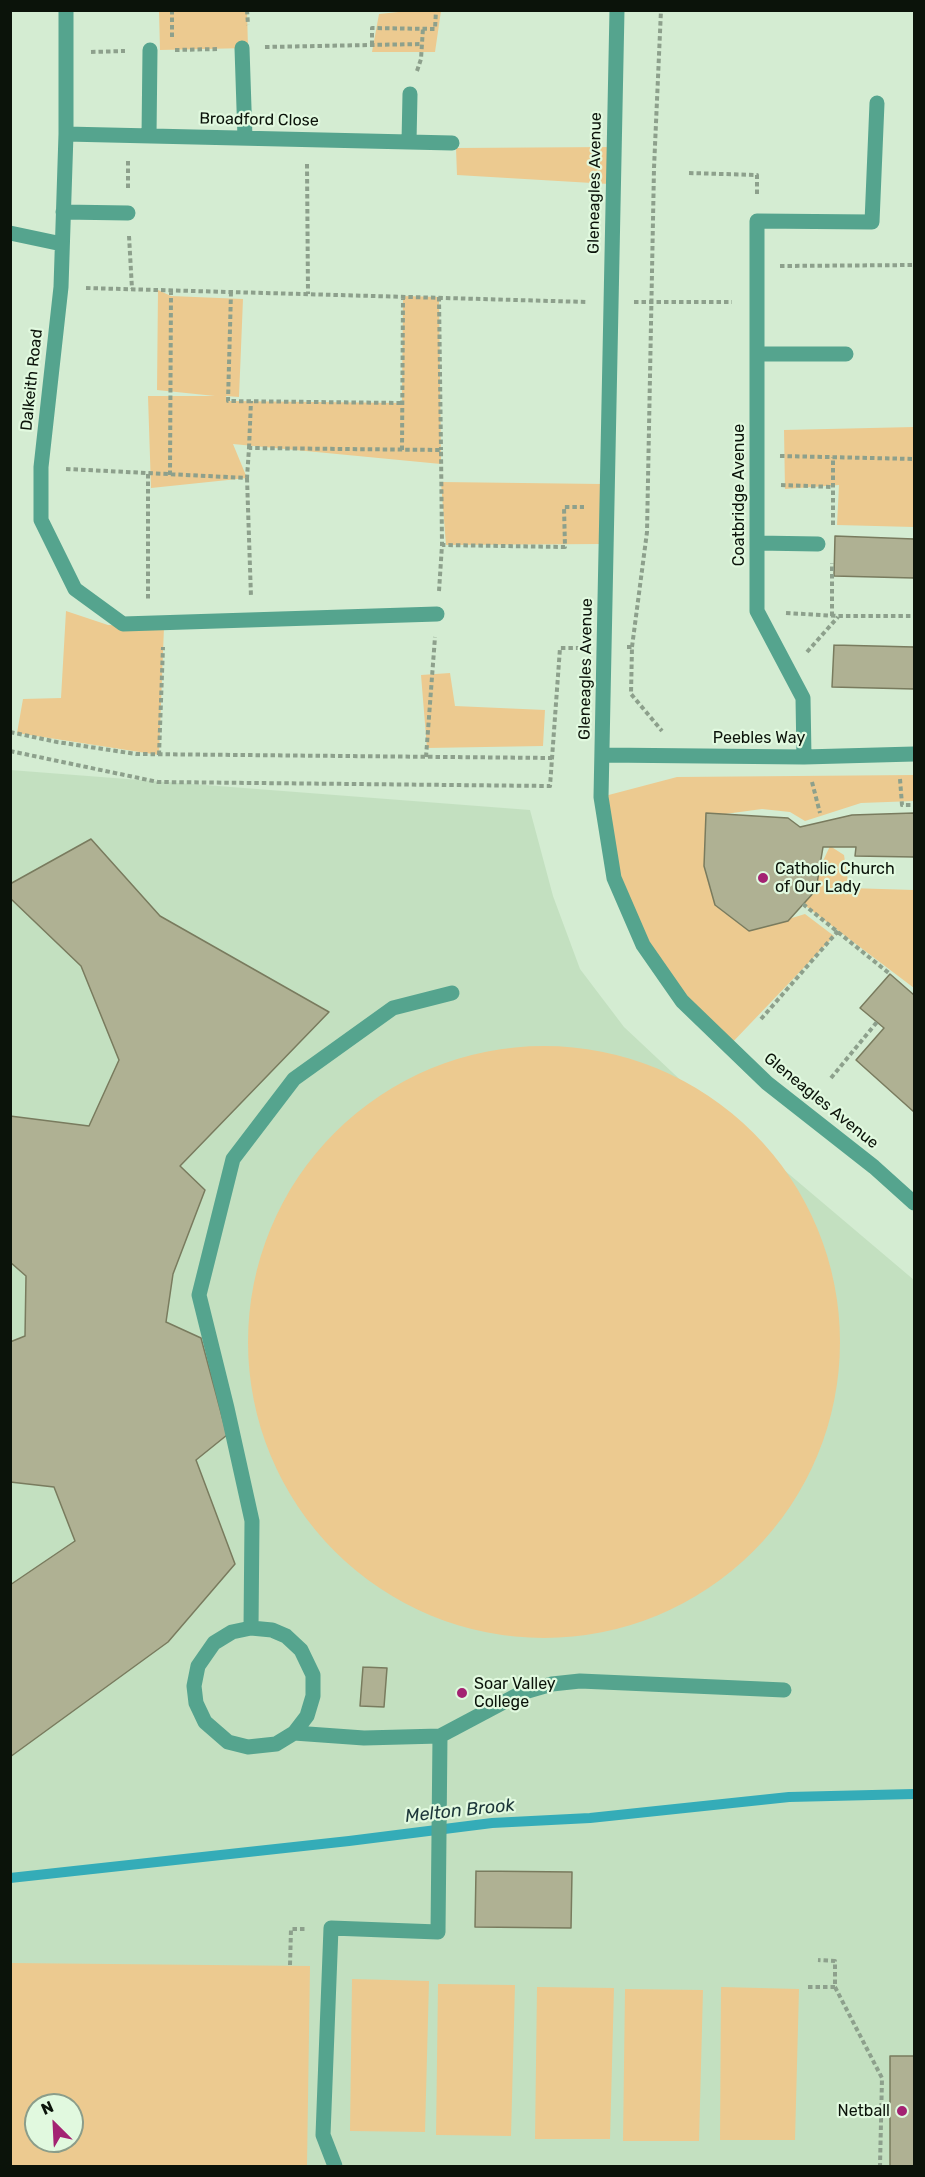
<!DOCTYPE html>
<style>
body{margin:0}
#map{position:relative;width:925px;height:2177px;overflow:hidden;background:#d4ecd2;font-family:Rubik,sans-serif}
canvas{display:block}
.frame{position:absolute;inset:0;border:12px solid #0b130a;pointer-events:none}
.north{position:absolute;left:24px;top:2093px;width:60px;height:60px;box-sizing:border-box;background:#e1f9df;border:2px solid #8b9d8a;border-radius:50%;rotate:336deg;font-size:16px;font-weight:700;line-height:24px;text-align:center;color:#0b130a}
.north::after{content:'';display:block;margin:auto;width:21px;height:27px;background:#a32272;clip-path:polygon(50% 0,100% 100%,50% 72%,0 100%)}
</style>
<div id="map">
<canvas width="925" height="2177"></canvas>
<div class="frame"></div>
<div class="north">N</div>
</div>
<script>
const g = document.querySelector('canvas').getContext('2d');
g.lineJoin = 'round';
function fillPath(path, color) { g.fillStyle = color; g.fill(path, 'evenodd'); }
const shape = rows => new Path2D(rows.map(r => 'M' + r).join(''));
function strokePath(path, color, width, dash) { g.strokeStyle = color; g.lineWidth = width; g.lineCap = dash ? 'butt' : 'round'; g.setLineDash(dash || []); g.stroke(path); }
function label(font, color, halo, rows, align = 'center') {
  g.font = font + ' Rubik,sans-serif'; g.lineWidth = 4.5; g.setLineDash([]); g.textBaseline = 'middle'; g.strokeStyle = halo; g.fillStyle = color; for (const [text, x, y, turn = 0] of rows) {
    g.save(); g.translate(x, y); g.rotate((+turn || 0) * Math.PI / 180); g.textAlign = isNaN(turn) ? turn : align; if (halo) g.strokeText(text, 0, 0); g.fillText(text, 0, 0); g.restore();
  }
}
fillPath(shape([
 [10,770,530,810,553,896,580,969,624,1027,705,1103,914,1280,914,2166,11,2166],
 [36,2105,72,2105,72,2141,36,2141]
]), '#c3e0c0');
fillPath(shape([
 [159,11,247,11,248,48,160,50],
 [408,11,441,11,435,52,372,52,379,14],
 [610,147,609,184,457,175,456,148],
 [158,290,171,296,243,299,239,397,226,396,228,401,402,403,403,296,439,297,441,464,233,444,247,478,151,488,148,396,215,396,157,390],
 [914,427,914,527,837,525,839,485,785,489,784,430],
 [441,482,602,484,600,544,446,545],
 [66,611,108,625,164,627,159,755,17,733,23,699,61,698],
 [450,673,455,706,545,710,543,746,427,748,421,675],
 [914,775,914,801,861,803,805,821,790,812,762,809,725,814,708,857,715,905,749,931,805,914,834,936,728,1047,643,945,614,878,601,797,677,777],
 [830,846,844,855,849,888,914,890,914,988,803,904],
 '248 1342a296 296 0 1 1 592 0a296 296 0 1 1-592 0Z',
 [11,1963,310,1966,307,2166,11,2166],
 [36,2105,72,2105,72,2141,36,2141],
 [352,1979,429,1981,425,2132,350,2131],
 [438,1984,515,1985,511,2136,436,2135],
 [537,1987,614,1988,610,2139,535,2139],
 [721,1987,799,1989,795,2140,720,2140],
 [625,1989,703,1990,699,2141,623,2141]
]), '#ecca90');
strokePath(shape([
 [10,1878,349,1841,492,1823,590,1818,789,1797,914,1794]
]), '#34acb8', 10);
const building = shape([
 [835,536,914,539,914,578,834,576,835,536],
 [834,645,914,647,914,689,832,687,834,645],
 [706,813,788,818,800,827,852,815,914,813,914,857,855,856,856,847,823,847,816,890,788,921,749,931,715,905,704,866,706,813],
 [91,839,160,916,329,1012,180,1166,205,1190,173,1274,166,1322,201,1338,227,1435,196,1460,235,1564,168,1642,10,1757,10,1585,75,1541,54,1487,10,1482,10,1342,25,1336,26,1276,10,1262,10,1116,89,1126,119,1060,81,966,10,898,10,884,91,839],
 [890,974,914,995,914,1112,856,1060,884,1028,860,1008,890,974],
 [363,1667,387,1668,384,1707,360,1706,363,1667],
 [476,1871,572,1872,571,1928,475,1927,476,1871],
 [890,2056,914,2056,914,2166,890,2166,890,2056]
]);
fillPath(building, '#afb193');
strokePath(building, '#797b5e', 1.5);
strokePath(shape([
 [247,10,248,25],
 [172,37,172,10],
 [372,45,372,28,435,29,436,10],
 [265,47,422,44],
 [175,50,218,49],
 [91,52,125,51],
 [417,71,421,59,423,28],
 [128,161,128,189],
 [307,164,308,294],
 [689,173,757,175,757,196],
 [129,236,132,289],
 [780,266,914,265],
 [86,288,588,302],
 [231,292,228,401,402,403],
 [439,297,441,450],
 [634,302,732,302],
 [249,448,251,401],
 [402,450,403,296],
 [780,456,914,459],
 [66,469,247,478,249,448,441,450,442,545],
 [148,474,148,600],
 [170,475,171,290],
 [247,478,251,597],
 [781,485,833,487],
 [833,525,833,457],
 [439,591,442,545,565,547,564,507,584,507],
 [786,613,838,616,914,616],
 [832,616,832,563],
 [627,647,632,647,631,694,662,731],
 [632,647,647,532,654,168,661,10],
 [807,652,838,617],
 [10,732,57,742,136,754,552,758],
 [10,751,158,782,550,786,560,648,581,648],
 [159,755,163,647],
 [426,757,435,637],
 [900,779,902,805,914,805],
 [812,782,820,813],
 [803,904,890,974],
 [761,1019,838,931],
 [831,1078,877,1022],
 [290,1965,291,1929,307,1929],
 [808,1987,835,1987,835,1961,818,1960],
 [835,1987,882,2078,880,2166]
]), '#8da08c', 4, [4.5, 3]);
strokePath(shape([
 [66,10,66,134,61,287,41,467,41,520,75,589,123,624,437,614],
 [617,10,601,797,614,878,643,945,682,1001,767,1083,874,1167,914,1203],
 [242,48,245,138],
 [66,134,452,143],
 [149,136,150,50],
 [409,142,410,94],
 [63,212,128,213],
 [10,233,62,244],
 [757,354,846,354],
 [757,543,818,544],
 [603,755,804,757,914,754],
 [804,757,803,698,757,611,757,221,872,222,877,103],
 [251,1628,252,1521,227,1408,199,1295,233,1159,294,1079,393,1008,452,993],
 [294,1733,307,1716,313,1696,313,1675,301,1650,286,1636,272,1630,251,1628,232,1632,214,1643,198,1666,194,1686,196,1703,205,1722,228,1742,248,1747,276,1744,294,1733,364,1738,440,1736,521,1693,552,1684,580,1681,784,1690],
 [335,2166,323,2135,331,1928,438,1932,440,1736]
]), '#55a48e', 15);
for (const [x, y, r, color] of [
 [763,878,6,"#a32272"],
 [462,1693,6,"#a32272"],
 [902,2111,6,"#a32272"]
]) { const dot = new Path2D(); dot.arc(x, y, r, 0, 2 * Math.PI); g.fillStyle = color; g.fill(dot); strokePath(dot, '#e1f9df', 2); }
label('16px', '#0b130a', '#e1f9df', [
 ["Broadford Close",259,120,1],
 ["Gleneagles Avenue",595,183,-89],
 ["Dalkeith Road",32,380,-84],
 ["Coatbridge Avenue",739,495,-90],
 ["Gleneagles Avenue",586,669,-89],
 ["Peebles Way",759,738],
 ["Gleneagles Avenue",821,1101,39]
]);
label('16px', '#0b130a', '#e1f9df', [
 ["Catholic Church",775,869],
 ["of Our Lady",775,887],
 ["Soar Valley",474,1684],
 ["College",474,1702],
 ["Netball",890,2111,"right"]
], 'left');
label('italic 18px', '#1c3639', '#e1f9df', [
 ["Melton Brook",460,1811,-6]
]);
</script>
